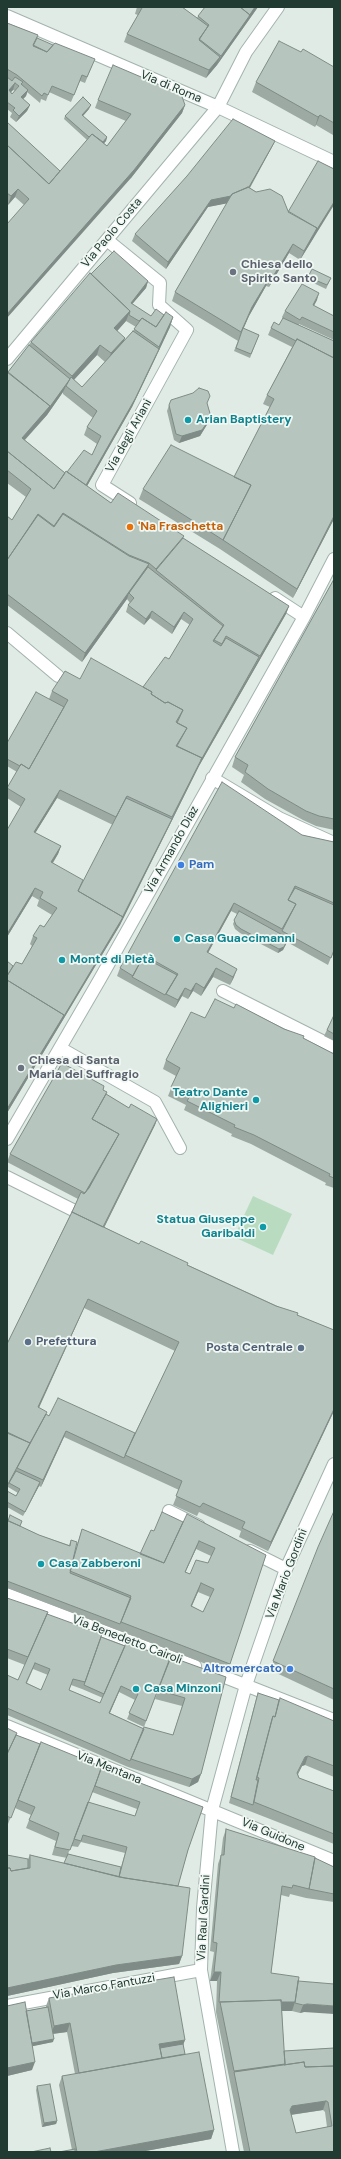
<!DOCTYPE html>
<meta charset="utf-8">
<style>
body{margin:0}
#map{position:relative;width:341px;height:2159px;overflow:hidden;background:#e0ebe6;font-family:"DM Sans",sans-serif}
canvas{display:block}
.frame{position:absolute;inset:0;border:8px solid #213b33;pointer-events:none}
</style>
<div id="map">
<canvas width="341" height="2159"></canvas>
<div class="frame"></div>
</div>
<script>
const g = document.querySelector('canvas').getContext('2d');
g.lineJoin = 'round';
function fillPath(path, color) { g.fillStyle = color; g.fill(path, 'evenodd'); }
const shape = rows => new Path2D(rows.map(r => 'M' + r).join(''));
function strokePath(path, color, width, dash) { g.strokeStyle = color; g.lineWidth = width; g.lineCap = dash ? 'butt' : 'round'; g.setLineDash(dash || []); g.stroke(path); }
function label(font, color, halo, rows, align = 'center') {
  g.font = font + ' "DM Sans",sans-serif'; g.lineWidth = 3.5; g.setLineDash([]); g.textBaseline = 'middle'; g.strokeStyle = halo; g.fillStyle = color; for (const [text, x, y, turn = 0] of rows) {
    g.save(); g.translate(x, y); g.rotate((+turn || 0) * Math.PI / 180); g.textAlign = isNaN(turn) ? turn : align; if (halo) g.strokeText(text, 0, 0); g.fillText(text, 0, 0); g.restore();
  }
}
fillPath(shape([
 [253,1196,292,1214,273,1255,234,1237]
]), '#b9dcc1');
const minor = shape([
 [7,16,218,107,334,162],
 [107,240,160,283,159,305,187,330,102,485,130,503],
 [7,359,218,107,246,52,278,7],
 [275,598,304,617],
 [7,633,58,676],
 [212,778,279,818,334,843],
 [223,991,334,1047],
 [60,1048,155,1102,180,1148],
 [7,1139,100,979,304,617,334,559],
 [7,1177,73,1210],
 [169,1511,199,1526],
 [250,1551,286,1569],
 [7,1594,195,1666],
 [212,1672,334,1720],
 [7,1726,334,1861],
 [7,2006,201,1970],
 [233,2152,201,1970,203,1908,212,1810,246,1685,286,1569,334,1464]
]);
strokePath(minor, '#a3b3ad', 14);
strokePath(minor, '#fff', 12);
fillPath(shape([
 [137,7,182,7,197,18,198,16,258,7,217,65,206,78,124,42,127,34,138,15,135,14],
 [7,23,38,35,37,38,92,66,85,83,80,81,71,102,49,92,46,101,41,99,40,103,27,92,26,96,23,99,30,105,27,111,16,122,10,117,12,113,7,109],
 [13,90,15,91,12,94,11,92],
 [334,67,334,134,333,135,316,125,315,127,252,92,256,82],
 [98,100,185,105,182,113,131,178,24,205,15,197,8,205,7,204,7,122,60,171,87,140,64,119,65,116,89,109,83,116,107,137,106,141,104,143,107,146,126,121,95,108],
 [272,147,250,188,288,211,314,237,300,260,289,253,269,287,266,286,249,316,238,341,172,301,175,292,227,203,208,207,166,269,132,241,135,234],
 [91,274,148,281,146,288,132,304,151,316,164,315,173,317,170,327,132,407,87,486,111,503,183,538,289,606,286,614,199,766,120,925,7,1113,13,966,22,964,32,946,30,944,33,936,44,927,52,915,37,906,39,900,32,896,7,937,7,830,21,807,7,798,7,788,17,772,7,766,7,743,49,699,52,691,80,679,143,687,169,659,190,625,181,619,172,634,150,618,144,625,126,612,128,605,130,603,127,599,82,662,7,605,7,516,12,520,26,497,7,483,7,372,8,372,29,345,31,342],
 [126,321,136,327,133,331,124,341,117,331],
 [97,355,105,362,82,387,74,380],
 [63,392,63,394,93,418,87,427,84,435,97,444,92,455,65,473,25,440,47,415],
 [57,798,113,825,82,884,53,863,58,854,61,846,35,833],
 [308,277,331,278,326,289,307,280],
 [317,300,314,306,334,316,334,340,299,324,299,325,334,341,334,519,293,598,220,549,139,499,143,489,234,477,270,407,263,404,267,395,292,347,268,335,271,328,279,325,283,318,282,317,285,311],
 [243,328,259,335,250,358,234,351],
 [207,403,211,417,208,423,200,436,179,443,174,440,167,411,169,405],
 [334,579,334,830,316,826,303,820,265,799,241,782,244,775,232,767,235,757],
 [302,835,334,842,334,950,328,965,287,942,283,950,278,953,240,933,235,929,233,924,237,914,231,911,208,953,234,977,230,985,213,977,201,996,193,991,188,999,182,996,175,1008,117,976,120,968],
 [234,1008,284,1029,334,1054,334,1188,325,1185,326,1183,251,1144,231,1136,232,1134,184,1110,186,1105,168,1096,176,1076,163,1069,166,1060,205,1018],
 [334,1015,334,1041,324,1036],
 [103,1090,106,1094,129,1108,157,1119,155,1125,104,1227,139,1244,188,1265,297,1315,334,1330,334,1411,268,1551,239,1537,241,1531,199,1512,197,1516,173,1505,179,1490,64,1437,41,1487,39,1486,23,1516,7,1507,7,1491,16,1496,18,1493,8,1487,7,1489,7,1344,78,1199,7,1162,10,1154],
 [84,1308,175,1351,135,1433,49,1416,46,1414,39,1408],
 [334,1511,334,1700,270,1670],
 [7,1520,39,1535,69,1545,71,1540,74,1555,82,1529,140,1554,154,1531,183,1522,266,1555,227,1672,7,1588],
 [196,1549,211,1556,208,1563,190,1574,185,1572],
 [198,1592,210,1597,203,1612,192,1606],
 [7,1598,47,1614,101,1637,125,1646,170,1658,226,1677,201,1774,198,1782,189,1787,128,1767,7,1715,7,1675,18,1680,25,1665,7,1658],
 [33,1669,48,1675,41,1690,27,1683],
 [165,1671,155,1699,182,1706,173,1735,144,1729,110,1713,119,1692,135,1700,127,1719,144,1727],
 [71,1685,82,1689,103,1698,100,1703,69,1690],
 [258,1693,334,1721,334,1777,305,1765,302,1766,298,1774,299,1778,334,1791,334,1844,229,1803,256,1699],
 [7,1728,16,1735,101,1768,203,1807,188,1850,178,1886,182,1956,179,1964,113,1973,7,1996,28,1859,30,1855,64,1863,67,1858,52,1855,56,1841,26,1828,31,1815,15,1808,32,1763,8,1824,7,1823],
 [99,1775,92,1792,137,1809,135,1816,88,1802],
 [81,1842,125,1853,121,1867,68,1854,71,1846,78,1847],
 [226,1829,315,1858,334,1867,334,1902,306,1898,290,1894,289,1897,281,1895,271,1973,298,1981,304,2012,300,2013,292,2011,282,2011,284,2051,334,2048,334,2152,244,2152,216,2012,217,1981,210,1981,214,1952,210,1951,218,1864,221,1855,223,1838],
 [323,2110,325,2112,327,2127,296,2133,291,2115],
 [49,1998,185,2040,183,2044,185,2054,214,2130,211,2139,140,2152,59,2152,72,2150,59,2085,62,2076,75,2074,67,2032,53,2034,53,2042,32,2046,32,2070,7,2076,7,2006,26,2011,46,2007,46,2006],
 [37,2086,57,2121,56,2124,42,2127,36,2090]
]), '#9daaa4');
fillPath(shape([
 [255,7,258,7,217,65,221,56],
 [220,57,217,65,206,78,209,70],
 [15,83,13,90,7,96,9,90],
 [28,90,26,96,19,103,21,97],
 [30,105,27,111,16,122,19,116],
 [91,105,89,109,81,118,82,115],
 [185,105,182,113,131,178,7,318,7,314],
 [320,115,316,125,315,127,318,117],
 [107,137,106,141,98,150,99,146],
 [275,141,272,147,245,196,229,203,208,207,166,269,168,262,211,200],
 [18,189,15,197,8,205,11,196],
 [334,202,334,205,300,260,304,251,317,228],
 [293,244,289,253,269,287,272,278],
 [270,277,266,286,249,316,238,341,241,332,252,307],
 [148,281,146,288,128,309,131,303],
 [319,293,317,300,310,312,313,305],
 [130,311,126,321,111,338,114,328],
 [173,317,170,327,156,357,159,347],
 [125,338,122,348,107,363,111,353],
 [100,345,97,355,68,386,66,386,63,392,47,415,19,446,22,438,71,379,72,376],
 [159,349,156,357,132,407,82,495,85,486],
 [211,417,208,423,200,436,179,443,182,436],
 [334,516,334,519,293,598,297,589],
 [149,564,146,573,129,593,127,599,82,662,85,653],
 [289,606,286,614,199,766,120,925,7,1113,7,1109,123,917,122,918,202,758],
 [152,611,150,618,144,625,146,619],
 [184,612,181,619,172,634,174,627],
 [60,790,57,798,31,840,34,832],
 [61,846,58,854,48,870,51,862],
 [35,888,32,896,7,937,7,934],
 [234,903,231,911,204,960,207,952],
 [287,942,283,950,278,953,279,949],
 [216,968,213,977,201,996,204,988],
 [237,969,234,977,230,985,233,977],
 [196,983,193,991,188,999,191,991],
 [185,988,182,996,175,1008,178,1000],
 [157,1119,155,1125,100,1236,102,1230],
 [119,1134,82,1201,85,1193],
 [88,1299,84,1308,35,1416,38,1407],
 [334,1409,334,1411,268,1551,271,1542],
 [66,1431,64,1437,41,1487,43,1480],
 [40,1482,39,1486,23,1516],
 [199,1541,196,1549,182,1580,185,1572],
 [201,1583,198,1592,188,1614,191,1606],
 [121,1686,119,1692,107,1719,109,1713],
 [308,1756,305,1765,302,1766,294,1782,305,1757],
 [201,1774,198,1782,189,1787,192,1779],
 [182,1956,179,1964,113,1973,7,1996,7,1988,116,1965],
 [214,1972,221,1972,217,1981,210,1981],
 [220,2002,295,2002,292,2011,222,2011],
 [307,2004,334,2006,334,2014,304,2012,300,2013,303,2005],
 [70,2023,67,2032,51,2034,54,2026],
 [54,2039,53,2042,29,2047,30,2043],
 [185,2040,182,2048,158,2049,159,2044],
 [35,2062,32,2070,7,2076,7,2068],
 [285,2064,281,2074,234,2072,234,2071],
 [326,2101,323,2110,289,2115,290,2110,292,2106],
 [57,2121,56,2124,42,2127,44,2123],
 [214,2130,211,2139,140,2152,94,2152]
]), '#7f8b86');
const building = shape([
 [141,7,182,7,208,26,199,40,220,57,209,70,127,34,142,8,141,7],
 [205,7,240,7,250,15,221,56,199,39,209,25,198,16,205,7],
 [240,7,255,7,249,16,250,15,240,7],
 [7,23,38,35,33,45,47,52,55,43,95,59,87,77,82,75,74,95,52,86,48,95,44,93,42,96,17,75,7,69,7,23],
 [37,38,53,45,47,52,33,46,37,38],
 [279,41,301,52,303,49,334,67,334,123,320,115,318,117,256,82,279,41],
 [113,65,181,94,185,105,134,170,7,314,7,224,29,199,18,189,11,196,7,193,7,145,49,184,92,134,107,146,131,114,98,100,113,65],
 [7,77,12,81,15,77,23,82,21,84,28,90,21,97,30,105,19,116,13,110,15,108,7,102,7,77],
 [15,83,19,86,12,94,9,90,15,83],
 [83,97,91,105,82,115,107,137,103,142,92,134,89,137,65,116,83,97],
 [233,119,275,141,249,187,232,194,231,196,211,200,168,262,135,234,187,176,233,119],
 [7,122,60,171,49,184,7,145,7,122],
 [318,161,334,169,334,202,316,231,317,228,288,212,318,161],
 [248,187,256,192,270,189,282,196,288,211,317,228,304,251,293,244,272,278,270,277,252,307,241,332,175,292,232,194,248,187],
 [114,251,148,281,131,303,151,316,156,309,164,315,156,327,142,318,139,321,129,315,130,311,91,274,114,251],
 [312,269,331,278,327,285,308,277,312,269],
 [90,273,130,311,114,328,125,338,111,353,100,345,72,376,31,342,90,273],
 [302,284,319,293,313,305,334,316,334,332,302,317,300,320,285,311,302,284],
 [166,312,173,317,159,347,134,329,142,318,156,327,166,312],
 [283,318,334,341,334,358,297,339,296,341,271,328,274,322,279,325,283,318],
 [243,328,259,335,251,354,236,348,243,328],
 [133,331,159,349,135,399,86,485,67,472,84,450,92,455,101,436,87,427,97,411,66,386,71,377,82,387,133,331],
 [297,339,334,358,334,516,297,589,223,540,251,485,234,477,274,399,267,395,297,339],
 [29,345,70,379,49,408,50,406,8,372,29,345],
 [7,372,50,406,22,438,65,473,54,489,7,451,7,372],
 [199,388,208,391,210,396,207,403,211,417,202,430,182,436,176,434,169,405,171,400,193,393,199,388],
 [171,445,251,485,223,540,143,489,171,445],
 [7,451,54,489,66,471,111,503,118,493,184,536,156,569,149,563,129,555,63,513,54,526,38,514,7,560,7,516,12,520,31,489,7,470,7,451],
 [63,514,129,556,149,564,85,653,7,594,7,560,38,515,54,527,63,514],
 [183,538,289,606,260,656,226,636,222,644,214,640,224,625,156,570,183,538],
 [148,567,223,626,213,641,221,646,226,638,259,657,201,760,202,758,177,746,187,728,177,723,183,710,168,702,165,703,151,694,152,692,143,687,165,657,169,659,193,619,184,612,174,627,152,611,146,619,128,605,134,598,129,593,148,567],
 [334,579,334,819,319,816,306,811,268,789,245,772,248,765,235,757,334,579],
 [91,658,152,692,151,694,165,703,168,702,183,710,176,722,187,728,176,746,202,758,172,817,127,796,116,817,60,790,34,832,61,846,51,862,83,880,78,891,123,917,64,1016,64,1015,7,980,7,976,16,962,22,964,37,938,33,936,40,925,44,927,57,908,40,898,43,892,35,888,7,934,7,830,25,799,7,788,21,764,29,769,68,700,52,691,65,671,80,679,91,658],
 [36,692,64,707,29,769,21,764,20,766,7,759,7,743,36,692],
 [222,782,302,835,334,842,334,903,295,886,288,900,296,904,282,929,234,903,207,952,237,969,233,977,216,968,204,988,196,983,191,991,185,988,178,1000,166,994,178,974,144,955,133,976,120,968,222,782],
 [126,798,172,819,122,918,123,917,78,891,126,798],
 [295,888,334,905,334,950,331,958,282,931,296,904,288,900,295,888],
 [239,911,288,938,284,947,279,949,241,929,236,925,234,920,239,911],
 [143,957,177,975,165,995,132,977,143,957],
 [7,961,13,966,7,976,7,961],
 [7,980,64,1015,7,1109,7,980],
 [215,999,234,1008,236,1004,284,1029,304,1036,303,1038,334,1054,334,1178,329,1176,330,1174,254,1135,234,1127,235,1125,187,1101,190,1096,171,1087,180,1068,166,1060,191,1012,205,1018,215,999],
 [334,1015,334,1034,327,1030,334,1015],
 [62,1063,104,1086,103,1090,107,1092,92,1119,119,1134,85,1193,10,1154,62,1063],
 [106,1094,129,1108,131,1104,157,1119,103,1227,72,1212,81,1192,84,1194,89,1188,119,1134,92,1119,106,1094],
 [72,1212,139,1244,141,1241,188,1263,187,1265,276,1306,298,1313,297,1315,334,1330,334,1409,271,1542,242,1528,245,1522,203,1503,200,1507,176,1496,182,1481,125,1455,179,1342,88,1299,38,1407,47,1412,30,1443,7,1432,7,1344,72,1212],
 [58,1398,135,1433,124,1458,66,1431,43,1480,17,1468,46,1414,49,1416,58,1398],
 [7,1433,30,1443,7,1486,7,1433],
 [16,1471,40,1482,25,1512,7,1502,7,1491,16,1496,20,1489,9,1483,16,1471],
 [334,1511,334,1689,273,1661,318,1547,334,1511],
 [162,1512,183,1522,164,1563,140,1554,151,1530,154,1531,162,1512],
 [187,1514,266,1555,230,1664,121,1622,131,1596,70,1571,82,1529,164,1563,187,1514],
 [199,1541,215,1548,208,1563,196,1560,190,1574,185,1572,199,1541],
 [201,1583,214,1589,203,1612,191,1606,201,1583],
 [10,1515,22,1521,20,1526,8,1521,10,1515],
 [7,1520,39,1535,70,1546,71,1540,77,1542,70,1573,131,1598,120,1624,7,1581,7,1520],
 [7,1598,48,1612,28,1657,7,1649,7,1598],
 [47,1614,102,1634,85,1682,73,1679,69,1690,100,1703,126,1643,170,1658,146,1721,129,1713,138,1694,121,1686,109,1713,144,1729,130,1761,7,1708,7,1675,18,1680,47,1614],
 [35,1663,50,1669,41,1690,26,1683,35,1663],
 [101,1637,125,1646,104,1694,84,1685,101,1637],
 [171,1657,226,1677,201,1774,192,1779,131,1759,144,1727,173,1735,185,1698,158,1690,171,1657],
 [258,1693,279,1700,275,1717,273,1716,272,1719,256,1780,258,1780,253,1805,231,1797,258,1693],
 [280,1698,334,1721,334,1766,308,1756,305,1757,297,1773,299,1778,334,1791,334,1834,254,1802,259,1778,257,1777,273,1716,275,1717,280,1698],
 [7,1728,17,1733,7,1754,7,1728],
 [16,1735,40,1744,11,1818,7,1816,7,1754,16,1735],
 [41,1742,102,1767,70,1850,55,1847,59,1833,29,1820,35,1807,18,1800,41,1742],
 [101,1768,203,1807,188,1850,178,1886,125,1878,119,1877,127,1847,83,1835,81,1841,74,1839,88,1802,135,1816,140,1802,95,1786,101,1768],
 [226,1829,315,1857,309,1889,293,1885,292,1888,282,1886,271,1973,299,1977,295,2002,281,2002,281,2000,220,2002,219,2002,221,1972,214,1972,217,1943,213,1942,221,1855,224,1855,226,1829],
 [68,1854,121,1867,119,1877,64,1863,68,1854],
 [7,1855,28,1859,28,1868,11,1871,10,1868,7,1868,7,1855],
 [30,1855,125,1878,190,1888,182,1956,116,1965,7,1988,7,1868,10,1868,11,1871,30,1868,30,1855],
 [315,1858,334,1867,334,1894,309,1889,315,1858],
 [174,1977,185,2040,159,2044,162,2058,79,2073,70,2023,54,2026,49,1998,174,1977],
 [298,1981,334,1984,334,2006,307,2004,303,2005,295,2003,298,1981],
 [281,2000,285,2064,234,2071,220,2002,281,2000],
 [25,2002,35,2062,7,2068,7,2006,25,2002],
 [48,2007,54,2039,32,2043,26,2011,48,2007],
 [183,2044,185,2054,162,2058,160,2048,183,2044],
 [334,2048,334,2066,305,2067,304,2062,284,2065,285,2064,284,2051,334,2048],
 [199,2052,214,2130,94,2152,77,2152,62,2076,199,2052],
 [304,2062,305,2067,334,2066,334,2152,250,2152,234,2072,304,2062],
 [326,2101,328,2102,332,2126,296,2133,290,2110,292,2106,326,2101],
 [50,2084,57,2121,44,2123,37,2086,50,2084],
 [50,2148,51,2152,31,2152,50,2148],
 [75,2149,75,2152,59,2152,75,2149]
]);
fillPath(building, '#b6c6bf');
strokePath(building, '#7f8b86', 1);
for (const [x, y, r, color] of [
 [233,272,4,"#6b7280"],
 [188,420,4,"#0f9aa8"],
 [130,527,4,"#e8710a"],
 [181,865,4,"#3f7fe0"],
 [177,939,4,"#0f9aa8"],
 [62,960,4,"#0f9aa8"],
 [21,1068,4,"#6b7280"],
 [256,1100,4,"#0f9aa8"],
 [263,1227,4,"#0f9aa8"],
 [28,1342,4,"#5c6f8a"],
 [301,1348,4,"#5c6f8a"],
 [41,1564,4,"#0f9aa8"],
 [290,1669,4,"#3f7fe0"],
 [136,1689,4,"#0f9aa8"]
]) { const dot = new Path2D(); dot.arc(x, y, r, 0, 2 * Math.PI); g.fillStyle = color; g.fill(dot); strokePath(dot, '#f1f8f4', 1.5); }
label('12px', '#213b33', '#f1f8f4', [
 ["Via di Roma",171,87,23],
 ["Via Paolo Costa",112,233,-50],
 ["Via degli Ariani",129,436,-61],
 ["Via Armando Diaz",172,850,-61],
 ["Via Mario Gordini",287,1574,-69],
 ["Via Benedetto Cairoli",127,1640,21],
 ["Via Mentana",109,1768,22],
 ["Via Guidone",273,1835,23],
 ["Via Raul Gardini",204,1918,-87],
 ["Via Marco Fantuzzi",104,1987,-10]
]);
label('bold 12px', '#5b616d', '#f1f8f4', [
 ["Chiesa dello",241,265],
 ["Spirito Santo",241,279],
 ["Chiesa di Santa",29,1061],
 ["Maria del Suffragio",29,1075]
], 'left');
label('bold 12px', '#0d838f', '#f1f8f4', [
 ["Arian Baptistery",196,420],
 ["Casa Guaccimanni",185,939],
 ["Monte di Pietà",70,960],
 ["Teatro Dante",248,1093,"right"],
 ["Alighieri",248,1107,"right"],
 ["Statua Giuseppe",255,1220,"right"],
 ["Garibaldi",255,1234,"right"],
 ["Casa Zabberoni",49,1564],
 ["Casa Minzoni",144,1689]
], 'left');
label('bold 12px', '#c56008', '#f1f8f4', [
 ["'Na Fraschetta",138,527]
], 'left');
label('bold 12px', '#366cbe', '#f1f8f4', [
 ["Pam",189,865],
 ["Altromercato",282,1669,"right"]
], 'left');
label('bold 12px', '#4e5e75', '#f1f8f4', [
 ["Prefettura",36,1342],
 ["Posta Centrale",293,1348,"right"]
], 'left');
</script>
